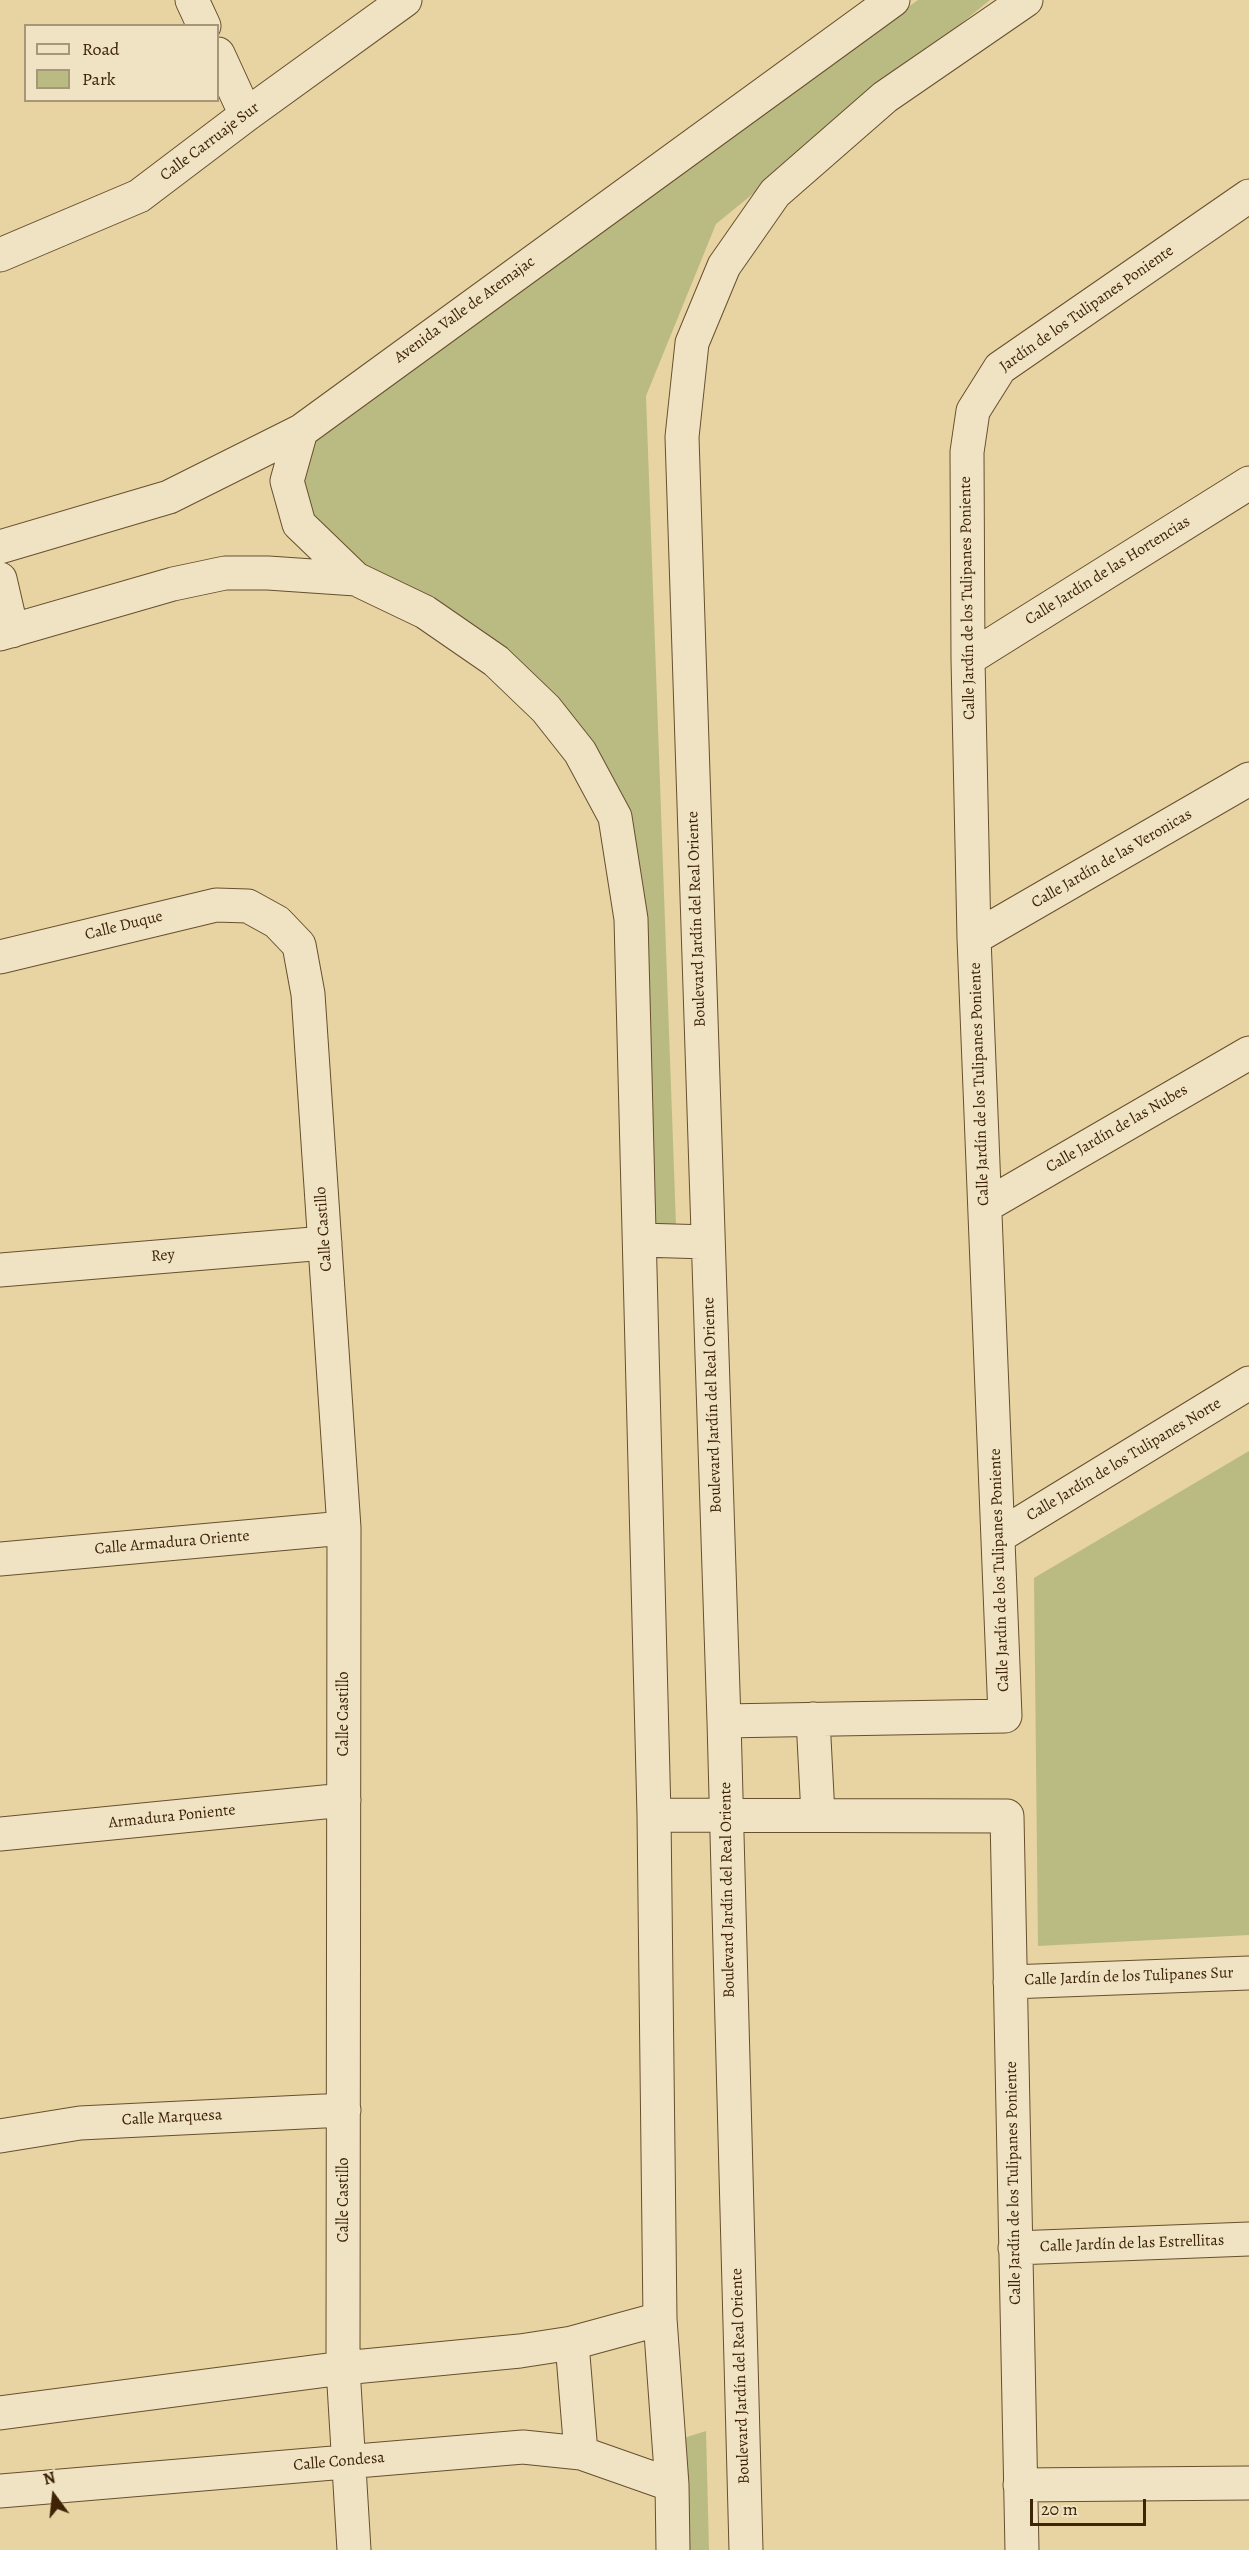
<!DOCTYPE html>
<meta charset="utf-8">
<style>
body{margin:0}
#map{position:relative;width:1249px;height:2550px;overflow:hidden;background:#e7d4a2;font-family:Alegreya,serif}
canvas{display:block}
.legend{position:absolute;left:24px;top:24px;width:195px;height:78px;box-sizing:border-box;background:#efe3c3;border:2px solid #a89678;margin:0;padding:8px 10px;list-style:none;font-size:18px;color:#3e2307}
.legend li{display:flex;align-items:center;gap:12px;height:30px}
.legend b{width:30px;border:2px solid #a89678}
.north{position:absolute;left:24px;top:2466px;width:60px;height:60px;-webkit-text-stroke:4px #efe3c3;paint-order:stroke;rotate:345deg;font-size:16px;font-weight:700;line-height:24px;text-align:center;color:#3e2307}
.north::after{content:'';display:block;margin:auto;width:21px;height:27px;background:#3e2307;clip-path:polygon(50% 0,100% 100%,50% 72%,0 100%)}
.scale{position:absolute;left:1030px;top:2499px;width:116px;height:27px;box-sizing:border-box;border:3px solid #3e2307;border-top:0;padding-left:8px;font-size:18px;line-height:21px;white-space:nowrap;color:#3e2307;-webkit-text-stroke:4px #efe3c3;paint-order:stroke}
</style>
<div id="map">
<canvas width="1249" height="2550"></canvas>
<ul class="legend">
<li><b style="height:8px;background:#efe3c3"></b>Road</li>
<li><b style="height:16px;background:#babb82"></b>Park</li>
</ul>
<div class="north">N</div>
<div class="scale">20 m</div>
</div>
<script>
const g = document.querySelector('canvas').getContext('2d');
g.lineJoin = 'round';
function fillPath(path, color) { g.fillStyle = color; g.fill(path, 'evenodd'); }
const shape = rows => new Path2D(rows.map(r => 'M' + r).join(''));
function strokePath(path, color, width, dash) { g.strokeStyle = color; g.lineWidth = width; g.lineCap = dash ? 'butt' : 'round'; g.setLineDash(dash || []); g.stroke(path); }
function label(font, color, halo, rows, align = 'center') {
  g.font = font + ' Alegreya,serif'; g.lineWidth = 4.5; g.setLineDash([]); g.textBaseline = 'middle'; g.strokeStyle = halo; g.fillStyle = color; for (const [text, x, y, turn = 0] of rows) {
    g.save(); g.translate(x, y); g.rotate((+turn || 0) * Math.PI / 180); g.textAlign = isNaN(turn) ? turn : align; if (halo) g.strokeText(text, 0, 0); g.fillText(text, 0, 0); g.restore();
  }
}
fillPath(shape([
 [918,0,990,0,716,224,646,396,676,1225,645,1227,636,917,584,749,327,547,291,481,305,432],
 [1249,1451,1249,1935,1038,1946,1034,1578],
 [706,2431,709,2550,681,2550,674,2441]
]), '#babb82');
const minor = shape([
 [192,0,204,26],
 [218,54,246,115],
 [0,255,139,196,246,115,405,0],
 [301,431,287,481,299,524,356,579,425,612,496,661,546,709,580,752,615,817,631,919,654,1815,660,2319,672,2485,673,2550],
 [0,547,169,497,301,431,893,0],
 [0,579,12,631],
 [0,634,173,584,225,573,268,573,356,579],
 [968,659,1249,483],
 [974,938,1249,779],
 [0,957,216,905,248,906,277,922,299,945,308,994,344,1528,343,2368,354,2550],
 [985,1206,1249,1053],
 [640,1240,708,1242],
 [0,1270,325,1243],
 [999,1536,1249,1383],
 [0,1559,344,1528],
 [813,1719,818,1815],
 [724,1721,1005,1716,974,938,968,659,967,452,973,411,1000,368,1249,196],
 [654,1815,1007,1816,1022,2550],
 [0,1834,344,1800],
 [1010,1982,1249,1973],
 [0,2136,80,2123,344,2110],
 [1015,2248,1249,2239],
 [572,2343,581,2453],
 [0,2413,343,2368,520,2351,572,2343,660,2319],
 [1020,2485,1249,2483],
 [0,2491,523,2447,581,2453,672,2485],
 [746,2550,724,1721,682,437,692,343,724,266,775,193,885,97,1026,0]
]);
strokePath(minor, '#684f2e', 35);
strokePath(minor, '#efe3c3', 33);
label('16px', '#3e2307', '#efe3c3', [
 ["Calle Carruaje Sur",210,142,-37],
 ["Jardín de los Tulipanes Poniente",1087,309,-35],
 ["Avenida Valle de Atemajac",465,310,-36],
 ["Calle Jardín de las Hortencias",1108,571,-32],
 ["Calle Jardín de los Tulipanes Poniente",968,598,-91],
 ["Calle Jardín de las Veronicas",1112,859,-30],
 ["Boulevard Jardín del Real Oriente",697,919,-92],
 ["Calle Duque",124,926,-14],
 ["Calle Jardín de los Tulipanes Poniente",980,1084,-92],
 ["Calle Jardín de las Nubes",1117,1129,-30],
 ["Calle Castillo",324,1229,-94],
 ["Rey",163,1256,-5],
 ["Boulevard Jardín del Real Oriente",713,1405,-92],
 ["Calle Jardín de los Tulipanes Norte",1124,1460,-31],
 ["Calle Armadura Oriente",172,1543,-5],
 ["Calle Jardín de los Tulipanes Poniente",1000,1570,-92],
 ["Calle Castillo",344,1714,-90],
 ["Armadura Poniente",172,1817,-6],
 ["Boulevard Jardín del Real Oriente",728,1890,-91],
 ["Calle Jardín de los Tulipanes Sur",1129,1977,-2],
 ["Calle Marquesa",172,2118,-3],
 ["Calle Jardín de los Tulipanes Poniente",1014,2183,-91],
 ["Calle Castillo",344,2200,-90],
 ["Calle Jardín de las Estrellitas",1132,2244,-2],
 ["Boulevard Jardín del Real Oriente",741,2376,-92],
 ["Calle Condesa",339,2462,-5]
]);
</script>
